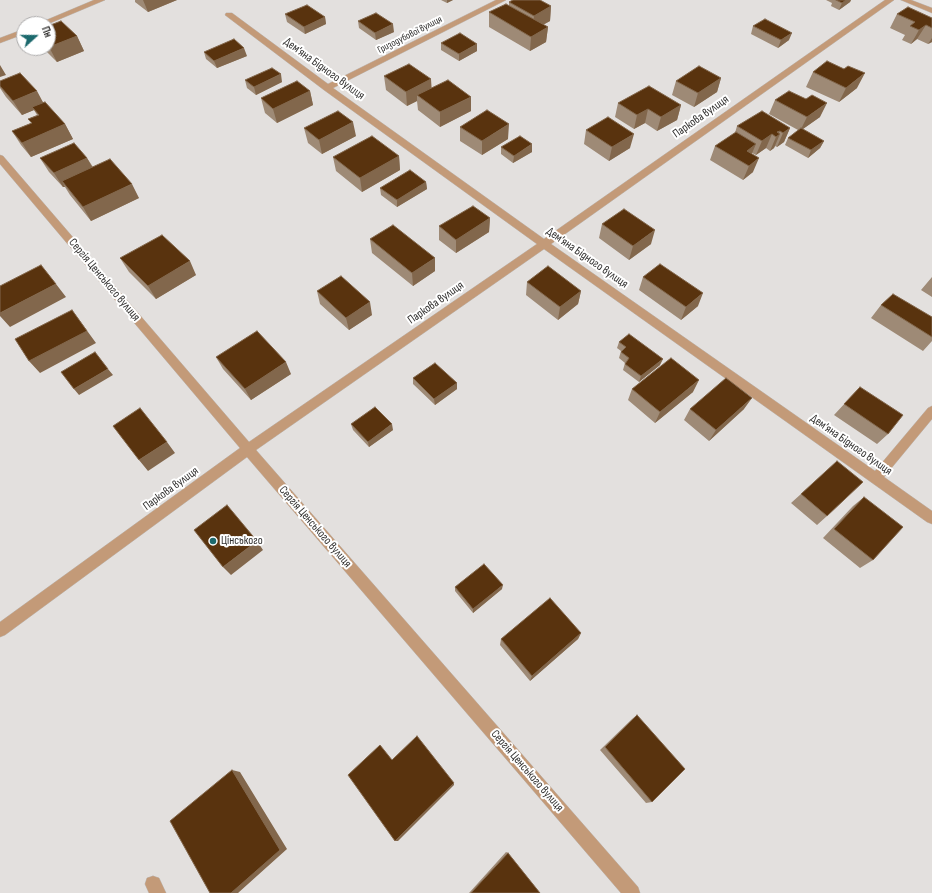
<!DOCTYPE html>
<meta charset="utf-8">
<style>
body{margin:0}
#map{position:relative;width:932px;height:893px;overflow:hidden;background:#e3e0de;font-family:"Sofia Sans Condensed",sans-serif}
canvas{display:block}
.north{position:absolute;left:16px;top:16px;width:40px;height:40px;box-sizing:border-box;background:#fff;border:1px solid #adacac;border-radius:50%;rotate:69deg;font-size:11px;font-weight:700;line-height:16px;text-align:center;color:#31302f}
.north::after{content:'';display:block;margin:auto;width:14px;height:18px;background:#1c696d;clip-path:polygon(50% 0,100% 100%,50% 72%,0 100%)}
</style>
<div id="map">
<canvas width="932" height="893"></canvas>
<div class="north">Пн</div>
</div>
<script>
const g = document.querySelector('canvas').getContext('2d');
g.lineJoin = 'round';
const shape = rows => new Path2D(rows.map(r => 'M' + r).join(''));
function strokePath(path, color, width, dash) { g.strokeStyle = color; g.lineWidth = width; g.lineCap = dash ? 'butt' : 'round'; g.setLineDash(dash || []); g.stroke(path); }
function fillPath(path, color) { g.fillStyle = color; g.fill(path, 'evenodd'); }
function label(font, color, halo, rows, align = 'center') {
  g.font = font + ' "Sofia Sans Condensed",sans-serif'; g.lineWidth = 4; g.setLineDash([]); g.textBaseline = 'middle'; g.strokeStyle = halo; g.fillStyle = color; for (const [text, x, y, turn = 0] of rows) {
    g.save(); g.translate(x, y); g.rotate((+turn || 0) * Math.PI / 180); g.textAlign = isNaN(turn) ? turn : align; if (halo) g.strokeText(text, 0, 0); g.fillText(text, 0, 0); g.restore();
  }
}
const minor = shape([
 [94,0,105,0,48,24,37,24,94,0],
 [496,0,506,0,333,88,544,239,885,0,894,0,551,244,875,471,928,408,932,406,932,419,884,477,932,511,932,524,927,522,544,249,256,450,638,887,640,893,621,893,247,457,5,635,0,637,0,622,240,448,0,164,0,155,3,156,249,442,537,244,324,90,225,15,226,13,232,13,328,84,496,0],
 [901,0,911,0,932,8,932,13,901,0],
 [24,29,24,34,0,43,0,38,24,29],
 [153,876,159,878,166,893,149,893,145,884,147,878,153,876]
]);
strokePath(minor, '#bfbdbb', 1);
fillPath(minor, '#c39a78');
fillPath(shape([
 [135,0,177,0,148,12,135,2],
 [441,0,453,0,447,3],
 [826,0,851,0,850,2,839,10,831,6,832,3],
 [509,2,551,6,550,21,543,25,548,27,546,42,530,51,489,27,489,12,509,5],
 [285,14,325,17,326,24,305,34,287,22],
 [897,14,932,18,932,42,928,44,917,39,911,44,902,40,905,35,890,28],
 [358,21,394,32,376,40,359,28],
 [48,26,77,36,84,51,57,62,43,48,48,48],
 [753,26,789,40,778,48,751,34],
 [441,43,477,51,459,61,441,50],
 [204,52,247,56,217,68,206,59],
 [813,72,857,88,839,102,806,87],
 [384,76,431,79,431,88,471,111,440,127,418,110,417,101,407,106,386,90],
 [721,78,717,92,694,107,672,95,676,81],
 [245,80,282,82,256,95,247,88],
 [0,81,43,102,65,124,73,139,31,157,21,145,12,131,31,123,28,119,37,115,34,110,22,115,6,97,0,88],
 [310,91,313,105,277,123,265,113,261,98],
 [775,100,820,117,803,129,824,141,820,148,808,158,785,145,788,138,798,130,769,114],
 [618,103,681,105,677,120,657,131,645,123,634,129,615,117],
 [737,126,790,128,784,142,777,147,775,146,774,148,770,151,766,148,756,155,752,153,753,172,743,180,710,160,715,146,735,133],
 [460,127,508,139,482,155,460,141],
 [304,128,356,136,322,154,308,143],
 [586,130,630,148,609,161,584,144],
 [501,147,532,152,513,163,501,154],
 [399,156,400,170,362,192,336,171,333,157],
 [40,158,87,158,93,167,139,198,91,221,70,195,65,187,63,187,49,172],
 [426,182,427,189,397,207,381,195,380,188],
 [490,218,489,232,456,253,439,240,439,226],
 [602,224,651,244,629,260,599,238],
 [370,239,435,271,413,286,372,253],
 [120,258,196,275,156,299,129,272],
 [643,277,698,306,681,320,639,290],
 [932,277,932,297,921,290],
 [527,282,581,291,578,304,558,320,526,295],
 [317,291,372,315,349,330,320,304],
 [881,305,932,317,932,341,923,351,871,318],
 [619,342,660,365,639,382,623,370,625,363,619,358,621,351,617,348],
 [216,357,291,374,251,400,223,369],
 [413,378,457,383,457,389,435,405,413,384],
 [860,387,888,434,877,444,834,415],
 [632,389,693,392,655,423,628,400],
 [690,409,744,409,709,441,684,420],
 [351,424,393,430,369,447,353,430],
 [801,494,827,516,817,525,791,503],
 [864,497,873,560,860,568,823,538,853,506],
 [455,587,502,589,473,613,455,591],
 [581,633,578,639,530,681,500,645,501,639],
 [637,715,652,802,646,803,600,750,632,719],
 [506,852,508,853,540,893,469,893]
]), '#9e8a76');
fillPath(shape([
 [143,0,177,0,148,12],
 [447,0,453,0,447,3],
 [846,0,851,0,850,2,839,10,842,3],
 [551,6,550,21,533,30,534,16],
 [325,17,326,24,305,34,304,27],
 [393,24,394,32,376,40,375,33],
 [926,25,917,39,911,44,919,30],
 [548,27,546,42,530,51,531,37],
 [792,33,789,40,778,48,781,40],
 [77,36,84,51,57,62,49,47],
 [932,38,932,42,928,44],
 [477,44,477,51,459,61,459,54],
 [244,48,247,56,217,68,214,61],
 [0,65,6,75,0,77],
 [865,73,857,88,839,102,846,88],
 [281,74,282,82,256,95,254,87],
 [721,78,717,92,694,107,698,93],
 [431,79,432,94,417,95,417,101,407,106,406,92],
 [37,91,45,106,32,107,34,110,22,115,13,101],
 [310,91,313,105,277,123,273,109],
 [471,97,471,111,440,127,440,112],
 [827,103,820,117,800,131,807,117],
 [681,105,677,120,657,131,661,117],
 [648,109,645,123,634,129,637,115],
 [353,122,356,136,322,154,319,140],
 [65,124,73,139,31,157,22,143],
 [509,124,508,139,482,155,482,141],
 [790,128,784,142,777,147,783,133],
 [780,131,777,136,780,134,774,148,770,151,776,137,777,132],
 [634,134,630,148,609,161,612,147],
 [772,134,766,148,756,155,762,141],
 [824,141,820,148,808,158,811,150],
 [532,144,532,152,513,163,514,156],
 [756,144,750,158,747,151],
 [399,156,400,170,362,192,360,178],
 [87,158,95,172,62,181,65,187,63,187,54,173],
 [759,158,753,172,743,180,749,166],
 [426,182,427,189,397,207,397,200],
 [132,184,139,198,91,221,83,207],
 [490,218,489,232,456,253,456,240],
 [655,230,651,244,629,260,633,246],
 [435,258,435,271,413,286,412,273],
 [190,261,196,275,156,299,148,286],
 [56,284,66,297,10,327,0,316,0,313],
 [581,291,578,304,558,320,560,307],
 [703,293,698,306,681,320,686,307],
 [370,302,372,315,349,330,346,318],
 [72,310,96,343,40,373,29,361],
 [663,359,660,365,639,382,641,376],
 [286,362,291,374,251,400,245,389],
 [108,369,113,375,79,395,74,389],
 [699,380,693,392,655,423,660,412],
 [457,383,457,389,435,405,434,399],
 [752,398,744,409,709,441,716,430],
 [392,424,393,430,369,447,368,442],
 [167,442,175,453,148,471,139,460],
 [257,541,263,550,231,575,223,567],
 [503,585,502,589,473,613,473,609],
 [581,633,578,639,530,681,532,676],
 [232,770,240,772,287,849,238,893,231,893],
 [454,783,454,785,398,841,395,841]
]), '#82674c');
const building = shape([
 [513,0,540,0,551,6,534,16,509,2,513,0],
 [836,0,846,0,842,3,836,0],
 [506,4,548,27,531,37,489,12,506,4],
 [307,5,325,17,304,27,285,14,307,5],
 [908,7,932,18,932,28,926,25,919,30,910,26,915,22,897,14,908,7],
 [376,13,393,24,375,33,358,21,376,13],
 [765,19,792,33,781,40,753,26,765,19],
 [61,21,77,36,49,47,48,46,48,26,61,21],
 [460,33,477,44,459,54,441,43,460,33],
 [234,39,244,48,214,61,204,52,234,39],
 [827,61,844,69,848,66,865,73,846,88,813,72,827,61],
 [409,64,431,79,406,92,384,76,409,64],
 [699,66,721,78,698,93,676,81,699,66],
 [272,68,281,74,254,87,245,80,272,68],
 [20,73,37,91,13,101,0,86,0,81,20,73],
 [448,80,471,97,440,112,417,95,448,80],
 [297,81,310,91,273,109,261,98,297,81],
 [649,86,681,105,661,117,648,109,637,115,618,103,649,86],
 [789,91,806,99,812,95,827,103,807,117,775,100,789,91],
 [45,102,65,124,22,143,12,131,32,123,28,119,39,115,32,107,45,102],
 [487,110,509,124,482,141,460,127,487,110],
 [338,111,353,122,319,140,304,128,338,111],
 [762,111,790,128,783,133,780,131,777,132,780,134,776,137,772,134,762,141,737,126,762,111],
 [608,117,634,134,612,147,586,130,608,117],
 [801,128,824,141,811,150,788,138,801,128],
 [736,132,756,144,747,151,759,158,749,166,715,146,736,132],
 [372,136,399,156,360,178,333,157,372,136],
 [520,136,532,144,514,156,501,147,520,136],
 [74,143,87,158,54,173,40,158,74,143],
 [110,159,132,184,83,207,62,181,110,159],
 [410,170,426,182,397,200,380,188,410,170],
 [473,206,490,218,456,240,439,226,473,206],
 [624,209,655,230,633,246,602,224,624,209],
 [393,225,435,258,412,273,370,239,393,225],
 [162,235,190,261,148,286,120,258,162,235],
 [660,264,703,293,686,307,643,277,660,264],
 [41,265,56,284,0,313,0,286,41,265],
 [548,266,581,291,560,307,527,282,548,266],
 [341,276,370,302,346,318,317,291,341,276],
 [893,294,932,317,932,337,881,305,893,294],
 [72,310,87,331,29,361,15,339,72,310],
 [257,331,286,362,245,389,216,357,257,331],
 [629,334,663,359,641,376,625,364,629,358,621,352,626,347,619,342,629,334],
 [95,352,108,369,74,389,61,372,95,352],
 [671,358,699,380,660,412,632,389,671,358],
 [435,363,457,383,434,399,413,378,435,363],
 [726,378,752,398,716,430,690,409,726,378],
 [860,387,903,415,888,434,844,404,860,387],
 [375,407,392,424,368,442,351,424,375,407],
 [140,408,167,442,139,460,113,426,140,408],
 [837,461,863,482,827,516,801,494,837,461],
 [864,497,903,527,873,560,834,529,864,497],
 [227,505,257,541,223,567,194,530,227,505],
 [484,564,503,585,473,609,455,587,484,564],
 [550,598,581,633,532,676,501,639,550,598],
 [637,715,685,769,652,802,605,747,637,715],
 [417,736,454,783,395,841,348,775,380,745,392,760,417,736],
 [232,770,280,850,231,893,210,893,170,821,232,770],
 [508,853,540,893,471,893,508,853]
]);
fillPath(building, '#59330e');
strokePath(building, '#82674c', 1);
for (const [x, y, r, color] of [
 [213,541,4,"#1c696d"]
]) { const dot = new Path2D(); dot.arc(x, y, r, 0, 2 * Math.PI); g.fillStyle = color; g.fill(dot); strokePath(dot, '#fff', 1.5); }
label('10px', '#31302f', '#fff', [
 ["Гризодубової вулиця",410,35,-27]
]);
label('12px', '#31302f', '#fff', [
 ["Дем’яна Бідного вулиця",324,69,36],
 ["Паркова вулиця",701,117,-35],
 ["Дем’яна Бідного вулиця",587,258,35],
 ["Сергія Ценського вулиця",104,280,50],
 ["Паркова вулиця",436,303,-35],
 ["Дем’яна Бідного вулиця",851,445,35],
 ["Паркова вулиця",171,489,-36],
 ["Сергія Ценського вулиця",315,527,49],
 ["Сергія Ценського вулиця",527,771,49]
]);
label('12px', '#31302f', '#fff', [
 ["Цінського",221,541]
], 'left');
</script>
